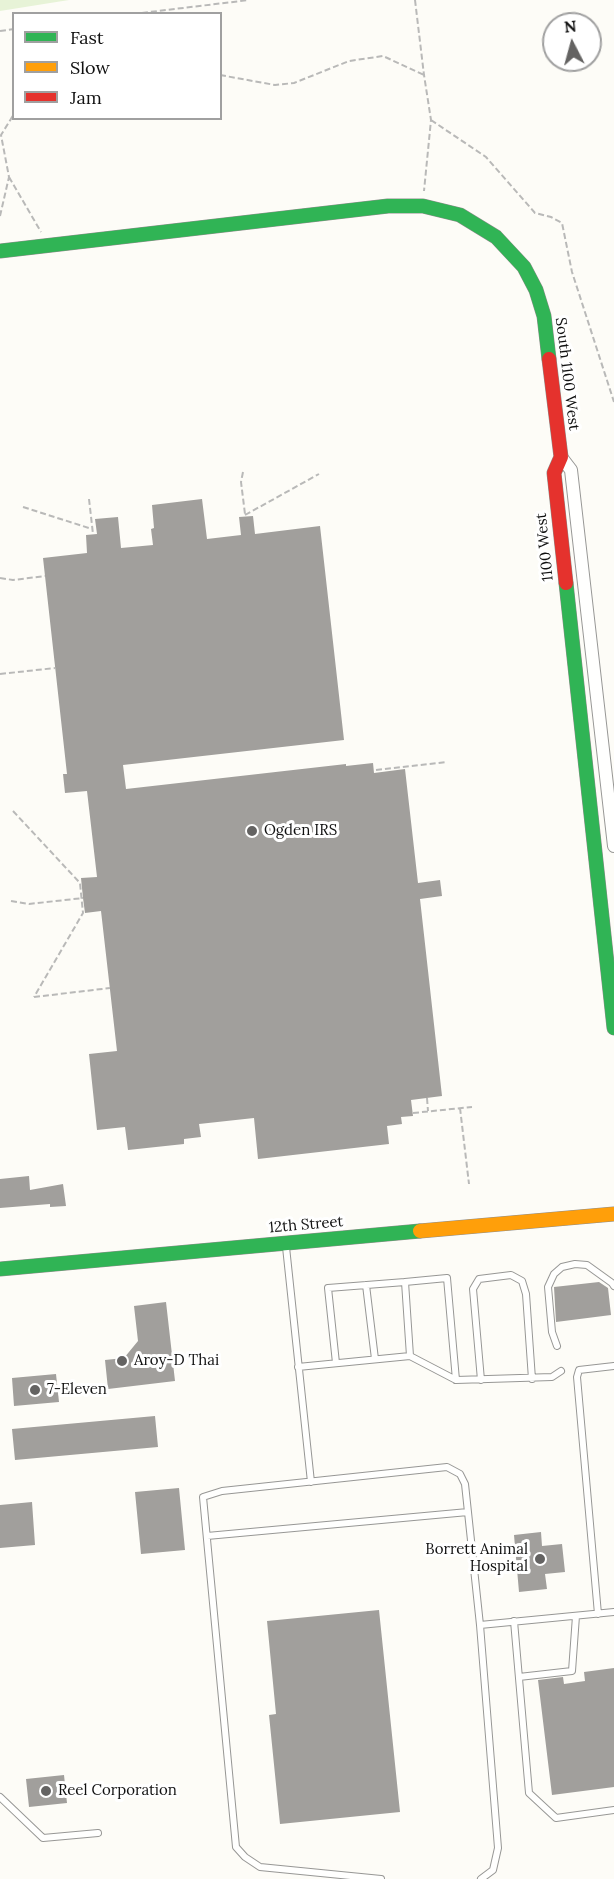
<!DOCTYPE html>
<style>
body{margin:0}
#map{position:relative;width:614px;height:1879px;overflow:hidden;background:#fdfcf7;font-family:Lora,serif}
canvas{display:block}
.legend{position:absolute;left:12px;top:12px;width:210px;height:108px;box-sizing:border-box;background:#fff;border:2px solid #a0a0a0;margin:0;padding:8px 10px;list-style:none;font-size:18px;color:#111}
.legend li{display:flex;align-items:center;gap:12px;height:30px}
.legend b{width:30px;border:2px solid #a0a0a0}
.north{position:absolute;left:542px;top:12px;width:60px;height:60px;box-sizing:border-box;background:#fff;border:2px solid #a0a0a0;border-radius:50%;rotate:354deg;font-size:16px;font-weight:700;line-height:24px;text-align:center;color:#111}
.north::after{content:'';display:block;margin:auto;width:21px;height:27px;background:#646362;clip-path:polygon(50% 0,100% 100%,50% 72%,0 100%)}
</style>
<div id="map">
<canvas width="614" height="1879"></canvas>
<ul class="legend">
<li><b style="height:8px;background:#30b455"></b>Fast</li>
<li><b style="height:8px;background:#ff9f0a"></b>Slow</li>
<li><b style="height:8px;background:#e5322d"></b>Jam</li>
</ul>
<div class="north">N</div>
</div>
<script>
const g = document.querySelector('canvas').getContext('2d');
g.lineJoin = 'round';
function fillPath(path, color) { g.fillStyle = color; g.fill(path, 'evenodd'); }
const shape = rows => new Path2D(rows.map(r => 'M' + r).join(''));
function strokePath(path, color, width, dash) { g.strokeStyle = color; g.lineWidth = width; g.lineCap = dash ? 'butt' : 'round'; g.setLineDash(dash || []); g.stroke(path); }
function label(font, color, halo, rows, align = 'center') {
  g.font = font + ' Lora,serif'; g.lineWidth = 6; g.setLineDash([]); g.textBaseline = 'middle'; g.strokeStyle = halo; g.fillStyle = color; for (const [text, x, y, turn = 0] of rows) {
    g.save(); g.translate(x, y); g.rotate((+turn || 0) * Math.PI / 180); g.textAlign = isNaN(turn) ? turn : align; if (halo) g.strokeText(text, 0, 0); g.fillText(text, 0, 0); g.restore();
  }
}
fillPath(shape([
 [0,0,69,0,0,11]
]), '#e7f3d7');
fillPath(shape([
 [202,499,207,539,241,535,239,517,253,516,255,534,320,526,344,740,123,765,126,789,346,764,346,766,373,763,374,773,405,769,418,883,440,880,442,896,420,899,442,1096,411,1100,413,1116,401,1117,402,1124,387,1126,389,1144,258,1159,254,1118,199,1124,201,1137,184,1139,184,1144,128,1150,125,1127,97,1130,89,1054,117,1051,101,911,85,913,83,898,81,878,97,877,87,791,65,793,63,774,67,774,43,558,87,553,86,535,97,534,95,519,118,517,121,548,153,545,151,529,154,528,152,505],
 [29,1176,30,1190,63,1184,66,1206,50,1207,50,1204,0,1208,0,1179],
 [599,1282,608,1288,611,1315,556,1322,554,1287],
 [166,1302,175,1381,108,1389,105,1360,124,1358,138,1341,134,1306],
 [56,1374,59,1402,14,1406,12,1378],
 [155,1416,158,1447,15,1460,12,1429],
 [179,1488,185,1550,141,1554,135,1492],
 [32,1502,35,1545,0,1548,0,1505],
 [541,1532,542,1546,562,1544,565,1572,545,1574,547,1589,519,1592,514,1535],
 [379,1610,400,1812,280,1824,269,1715,276,1714,267,1621],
 [614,1668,614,1787,552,1795,538,1680,563,1677,564,1684,585,1681,584,1672],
 [64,1775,67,1803,29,1807,26,1779]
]), '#a19f9c');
const lane = shape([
 [286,1247,311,1482],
 [366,1285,375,1359],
 [557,1346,552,1332,548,1287,554,1274,562,1267,575,1264,587,1265,612,1283,614,1286],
 [336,1363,328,1288,405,1282],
 [298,1367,410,1356,405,1282,447,1278,456,1380,410,1356],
 [456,1380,552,1377,561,1371],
 [481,1380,473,1289,479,1279,511,1275,522,1281,526,1294,532,1379],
 [207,1536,468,1512],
 [598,1614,577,1377,579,1370,614,1366],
 [514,1621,529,1793,556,1818,614,1810],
 [480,1625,614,1612],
 [519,1677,572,1671,576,1616],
 [0,1797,43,1838,98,1833],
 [381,1879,260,1867,245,1857,236,1847,203,1497,222,1491,447,1467,460,1474,465,1484,480,1625,498,1848,493,1870,481,1879]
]);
const street = shape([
 [561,457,571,470,614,846]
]);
const fast = shape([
 [0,251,388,206,423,206,460,215,496,237,524,267,536,290,544,316,549,359],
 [566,583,614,1028],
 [0,1269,420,1231]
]);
const slow = shape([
 [420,1231,614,1214]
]);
const jam = shape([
 [549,359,561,457,554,473,566,583]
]);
strokePath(lane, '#979795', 8);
strokePath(street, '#979795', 14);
strokePath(fast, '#8e8d8b', 15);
strokePath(slow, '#8e8d8b', 15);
strokePath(jam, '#8e8d8b', 15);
strokePath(shape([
 [415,0,424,75,431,120,424,191],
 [133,14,249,0],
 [0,31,14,29],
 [220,75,275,85,294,83,349,61,383,56,424,75],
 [431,120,486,157,535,213,551,217,562,223,572,272,614,402],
 [9,177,41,232],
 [0,216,9,177,1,135,14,114],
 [243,472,241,482,245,514],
 [89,499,93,534],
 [23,507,92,529],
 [245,515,319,474],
 [0,578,13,580,45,576],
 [0,674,55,668],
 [376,770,447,762],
 [13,811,80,883,83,913,34,997],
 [11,901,29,904,83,898],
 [34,997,110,988],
 [427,1098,428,1111],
 [460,1108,469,1184],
 [413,1113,472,1107]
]), '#b9b9b8', 2, [6, 3]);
strokePath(lane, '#fffffe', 6);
strokePath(street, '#fffffe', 12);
strokePath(fast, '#30b455', 14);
strokePath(slow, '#ff9f0a', 14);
strokePath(jam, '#e5322d', 14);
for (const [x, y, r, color] of [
 [252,831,6,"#646362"],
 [122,1361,6,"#646362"],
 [35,1390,6,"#646362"],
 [540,1559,6,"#646362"],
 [46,1791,6,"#646362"]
]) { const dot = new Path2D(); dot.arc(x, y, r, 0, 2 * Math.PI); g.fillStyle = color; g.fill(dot); strokePath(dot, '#fff', 2); }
label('15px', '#111', '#fff', [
 ["South 1100 West",567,374,83],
 ["1100 West",545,547,-96],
 ["12th Street",306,1225,-5]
]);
label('15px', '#111', '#fff', [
 ["Ogden IRS",264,831],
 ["Aroy-D Thai",134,1361],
 ["7-Eleven",47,1390],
 ["Borrett Animal",528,1550,"right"],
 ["Hospital",528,1567,"right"],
 ["Reel Corporation",58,1791]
], 'left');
</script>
